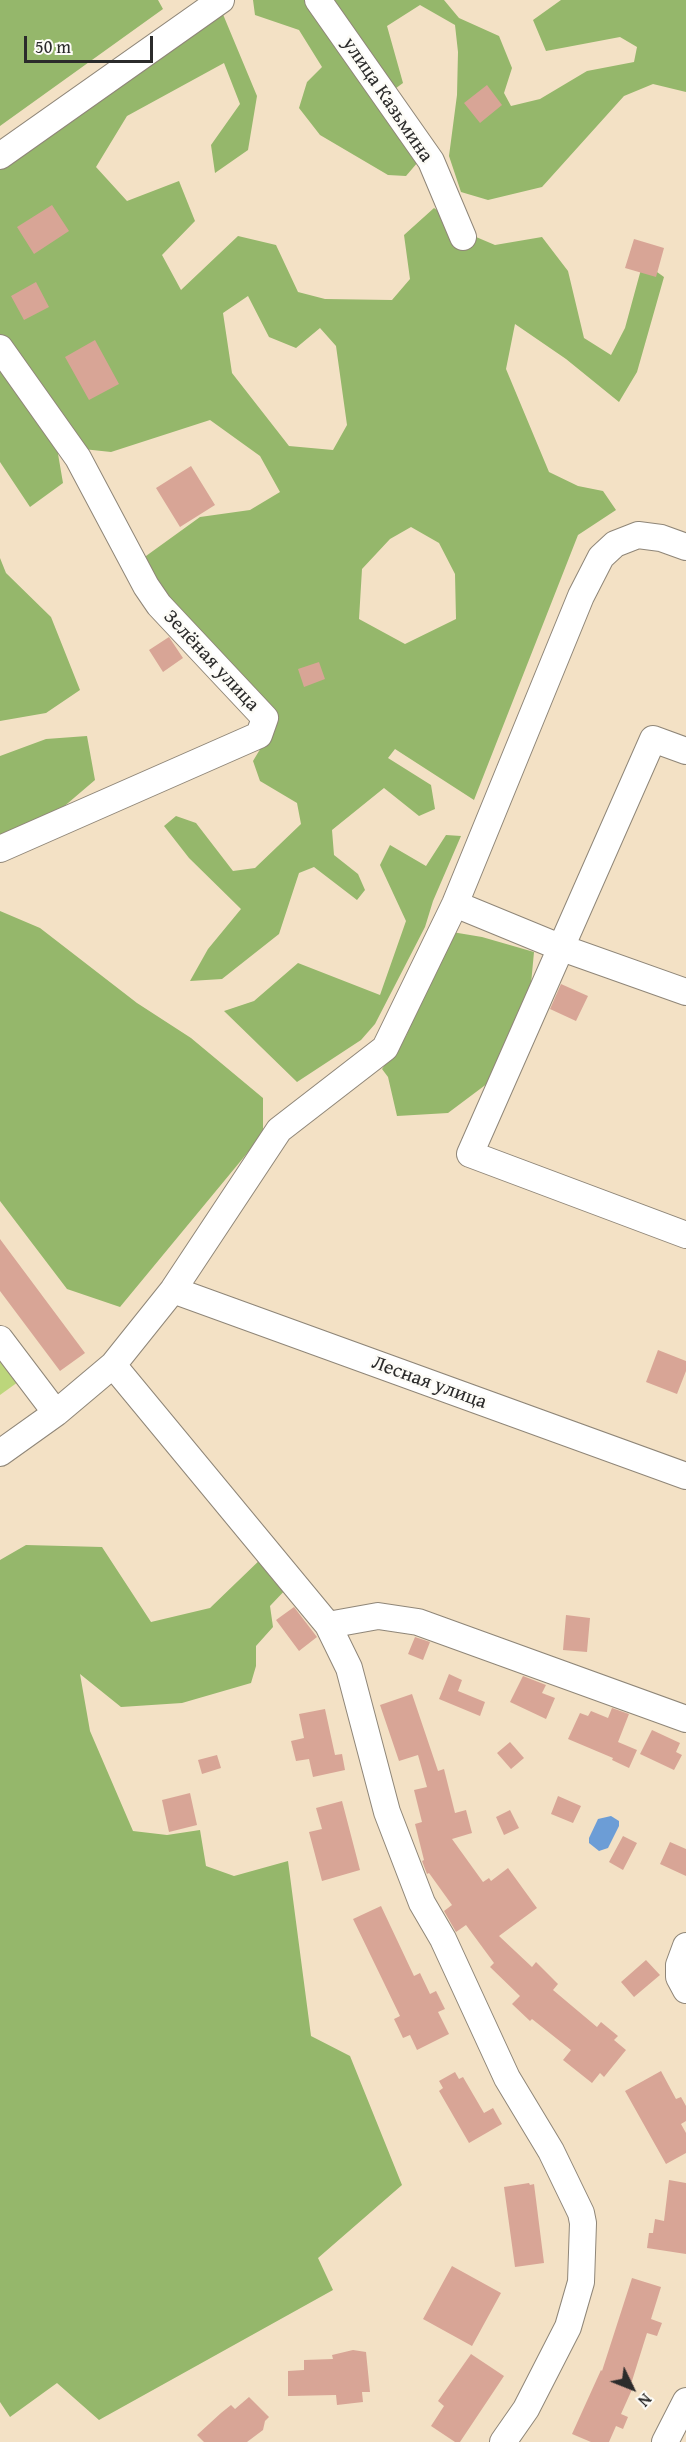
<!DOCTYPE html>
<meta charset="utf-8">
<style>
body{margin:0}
#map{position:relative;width:686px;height:2442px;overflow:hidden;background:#f3e1c5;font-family:"Gentium Book Plus",serif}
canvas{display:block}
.north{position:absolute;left:602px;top:2358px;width:60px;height:60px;-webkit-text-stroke:4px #fdfcf7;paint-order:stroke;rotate:133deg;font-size:16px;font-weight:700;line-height:24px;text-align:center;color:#2b2b2b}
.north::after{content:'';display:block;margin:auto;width:21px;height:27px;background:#2b2b2b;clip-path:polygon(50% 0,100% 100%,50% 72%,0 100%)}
.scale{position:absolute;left:24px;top:36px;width:129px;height:27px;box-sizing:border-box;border:3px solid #2b2b2b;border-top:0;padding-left:8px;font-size:18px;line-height:21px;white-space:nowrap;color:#2b2b2b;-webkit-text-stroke:4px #fdfcf7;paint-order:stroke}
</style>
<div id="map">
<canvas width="686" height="2442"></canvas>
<div class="north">N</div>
<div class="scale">50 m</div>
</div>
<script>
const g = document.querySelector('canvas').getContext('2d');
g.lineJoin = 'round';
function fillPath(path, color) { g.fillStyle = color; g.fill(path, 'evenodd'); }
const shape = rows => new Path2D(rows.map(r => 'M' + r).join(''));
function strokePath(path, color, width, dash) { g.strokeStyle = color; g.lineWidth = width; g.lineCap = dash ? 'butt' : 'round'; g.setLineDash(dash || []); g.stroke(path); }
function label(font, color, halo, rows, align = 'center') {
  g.font = font + ' "Gentium Book Plus",serif'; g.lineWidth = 5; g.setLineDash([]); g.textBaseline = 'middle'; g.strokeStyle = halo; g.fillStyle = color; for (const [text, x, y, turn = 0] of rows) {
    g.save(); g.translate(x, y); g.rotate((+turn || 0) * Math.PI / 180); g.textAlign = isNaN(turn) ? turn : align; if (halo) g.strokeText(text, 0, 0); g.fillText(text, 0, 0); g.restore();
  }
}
fillPath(shape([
 [0,1356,18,1382,0,1395]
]), '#bcd67b');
fillPath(shape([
 [0,0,158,0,163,9,0,126],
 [253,0,306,0,418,162,406,176,388,175,320,135,299,108,307,82,322,67,299,30,255,15],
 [332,0,444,0,459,18,499,36,512,68,504,93,511,106,540,99,587,71,634,62,637,47,620,37,546,51,533,20,561,0,686,0,686,92,653,84,624,96,542,187,488,200,461,192,449,156,457,95,458,52,455,25,420,5,387,26,403,83,392,91],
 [222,12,257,96,248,150,215,173,211,145,240,104,224,63,127,116,96,167,127,201,179,181,195,221,162,255,181,290,238,236,276,245,298,292,325,299,392,300,410,279,404,235,434,208,469,234,495,245,542,237,568,271,584,338,611,355,625,328,643,262,664,277,637,372,619,402,566,359,515,324,506,369,549,472,578,486,603,491,616,510,578,535,474,800,395,749,388,758,431,785,435,809,419,816,384,788,332,830,334,855,358,874,365,890,357,900,314,867,299,873,279,934,222,979,190,981,208,949,241,909,189,858,164,826,176,816,196,823,233,871,255,868,301,824,297,803,260,781,253,761,265,741,143,568,146,556,200,517,250,510,280,492,260,456,210,420,111,452,83,449,0,334,0,166],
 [248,296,269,337,296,348,320,328,336,346,347,425,333,450,289,446,232,373,223,313],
 [411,527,439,543,455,574,456,619,405,644,359,619,362,569,390,539],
 [0,370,57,448,63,483,30,507,0,462],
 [0,558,6,573,51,617,80,690,46,713,0,721],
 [87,736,95,780,54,815,0,839,0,756,46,739],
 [446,835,461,836,433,901,425,927,375,1024,361,1040,297,1082,224,1011,254,1001,298,963,380,995,406,921,380,865,390,845,426,866],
 [0,911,40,928,137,1003,191,1038,263,1098,263,1134,120,1307,67,1289,0,1201],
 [452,932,482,937,534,952,531,984,500,1074,448,1113,397,1116,388,1077,382,1069,406,1036],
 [26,1545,102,1547,151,1622,210,1608,265,1555,288,1587,270,1606,273,1627,256,1646,256,1666,251,1683,182,1703,121,1707,80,1674,90,1731,133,1831,167,1835,200,1830,206,1866,234,1876,288,1861,311,2036,350,2056,402,2185,318,2258,333,2290,99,2420,57,2383,10,2417,0,2402,0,1560]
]), '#95b76b');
fillPath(shape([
 [611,1816,619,1821,619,1826,608,1848,599,1851,589,1843,589,1838,598,1819]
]), '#6c9dd6');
fillPath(shape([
 [487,85,502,105,480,123,464,103],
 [52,205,69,231,34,254,17,227],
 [634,239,664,248,656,277,625,268],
 [36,282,49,307,24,320,11,296],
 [95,340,119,384,89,400,65,357],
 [191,466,215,505,180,527,156,488],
 [169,637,183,658,163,672,149,650],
 [319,662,325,679,304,687,298,669],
 [561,984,588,996,576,1021,550,1009],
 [0,1239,85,1353,60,1371,0,1291],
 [658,1350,686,1361,686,1371,677,1394,646,1382],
 [294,1607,317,1637,299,1651,276,1620],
 [566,1615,590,1618,587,1652,563,1650],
 [415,1637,430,1642,423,1660,408,1654],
 [449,1674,462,1680,458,1691,485,1702,480,1716,439,1699],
 [523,1676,546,1685,542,1693,555,1698,546,1719,510,1702],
 [412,1694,438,1771,444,1769,455,1813,466,1810,472,1833,452,1839,483,1882,489,1878,491,1881,508,1868,537,1908,499,1936,532,1967,536,1962,558,1984,553,1990,597,2027,601,2022,618,2036,614,2040,626,2050,604,2077,600,2073,592,2083,563,2060,571,2050,532,2019,530,2021,512,2004,520,1996,490,1967,494,1963,466,1925,456,1932,444,1911,452,1905,429,1873,427,1874,422,1861,424,1860,415,1824,422,1822,414,1790,427,1787,418,1755,399,1761,380,1705],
 [612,1708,629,1714,618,1742,637,1750,629,1768,612,1760,613,1758,568,1739,580,1713,588,1716,591,1711,608,1718],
 [325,1709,335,1755,342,1754,345,1770,313,1777,309,1759,296,1761,291,1741,304,1738,299,1714],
 [652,1730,680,1743,676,1752,682,1755,674,1770,640,1754],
 [510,1742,524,1758,511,1769,497,1753],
 [217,1755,221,1768,202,1774,198,1760],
 [190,1793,197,1825,169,1832,162,1800],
 [558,1796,581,1806,573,1823,551,1814],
 [342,1801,360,1870,322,1881,309,1832,322,1829,316,1808],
 [510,1810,519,1828,504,1835,496,1817],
 [623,1836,637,1843,623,1870,609,1862],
 [670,1842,686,1849,686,1876,660,1864],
 [381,1906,414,1976,420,1973,430,1994,436,1991,445,2009,438,2012,449,2034,417,2050,410,2035,403,2038,394,2019,400,2016,353,1919],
 [646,1960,660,1975,634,1997,621,1982],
 [661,2071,676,2099,681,2097,686,2106,686,2121,681,2124,686,2133,686,2153,666,2164,625,2091],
 [455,2072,459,2079,463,2077,484,2113,493,2108,502,2124,469,2143,439,2091,443,2088,439,2081],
 [669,2180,686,2183,686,2254,647,2248,649,2233,653,2233,655,2219,664,2221],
 [529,2183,530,2185,534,2184,544,2263,515,2267,504,2187],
 [452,2266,501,2293,472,2346,423,2319],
 [632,2278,661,2287,651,2319,662,2323,657,2336,647,2333,631,2384,634,2385,621,2414,628,2417,623,2429,616,2426,609,2442,591,2442,572,2434,601,2370,602,2371],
 [353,2350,366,2352,370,2392,362,2392,363,2402,337,2405,336,2395,288,2396,288,2371,304,2370,304,2360,333,2359,332,2355],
 [471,2354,504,2376,460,2442,455,2442,431,2426,444,2406,438,2401],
 [249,2397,269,2417,265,2421,263,2430,247,2442,204,2442,197,2435,221,2413,231,2405,235,2409]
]), '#d8a596');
const minor = shape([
 [318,0,431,161,463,237],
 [0,156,221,0],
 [0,348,78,458,146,586,159,605,265,718,259,735,0,849],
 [686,751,653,739,470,1154,686,1235],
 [455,904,562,948,686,992],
 [173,1290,686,1476],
 [0,1339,56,1413],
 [113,1365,328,1625,349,1668,387,1812,422,1903,443,1939,507,2078,551,2151,581,2213,583,2223,581,2282,568,2327,526,2409,503,2442],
 [0,1453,56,1413,113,1365,173,1290,279,1130,385,1048,455,904,581,596,601,557,615,544,638,535,661,538,686,547],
 [328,1625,378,1616,418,1622,686,1719],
 [686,1946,679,1965,679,1977,686,1990],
 [665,2442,686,2401]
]);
strokePath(minor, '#8f8678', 28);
strokePath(minor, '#fff', 26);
label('20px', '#2b2b2b', '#fdfcf7', [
 ["улица Казьмина",387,100,56],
 ["Зелёная улица",211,661,47],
 ["Лесная улица",429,1383,20]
]);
</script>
